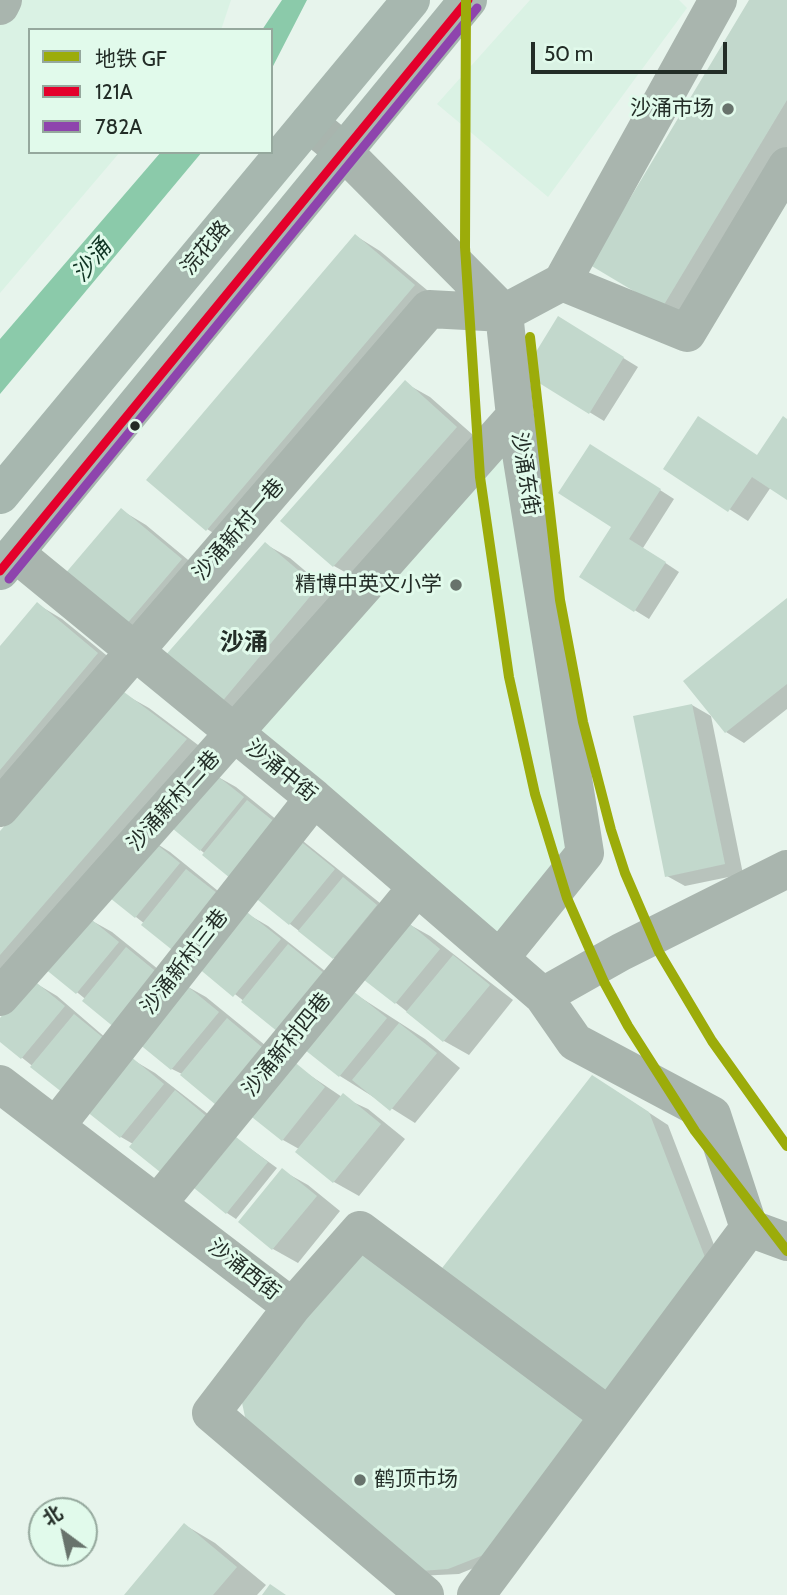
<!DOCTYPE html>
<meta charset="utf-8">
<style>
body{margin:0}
#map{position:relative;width:787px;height:1595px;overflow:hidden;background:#e7f4ec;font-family:Cabin,"Noto Sans SC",sans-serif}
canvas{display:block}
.legend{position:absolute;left:28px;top:28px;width:245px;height:126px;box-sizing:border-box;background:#e1faeb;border:2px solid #95a89d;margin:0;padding:9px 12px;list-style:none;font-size:21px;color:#232d27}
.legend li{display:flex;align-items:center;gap:14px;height:35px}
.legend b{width:35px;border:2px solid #95a89d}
.north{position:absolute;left:28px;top:1497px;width:70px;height:70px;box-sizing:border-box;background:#e1faeb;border:2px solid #95a89d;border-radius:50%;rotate:327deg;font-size:19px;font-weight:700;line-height:28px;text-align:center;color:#232d27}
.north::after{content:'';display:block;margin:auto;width:24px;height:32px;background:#68736c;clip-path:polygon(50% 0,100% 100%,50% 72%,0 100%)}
.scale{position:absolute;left:531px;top:42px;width:196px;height:32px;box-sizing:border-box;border:4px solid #232d27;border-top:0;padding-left:9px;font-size:21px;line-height:24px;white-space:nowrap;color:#232d27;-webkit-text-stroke:5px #e1faeb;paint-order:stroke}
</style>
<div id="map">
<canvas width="787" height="1595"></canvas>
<ul class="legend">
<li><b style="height:9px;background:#9cac0a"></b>地铁 GF</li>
<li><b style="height:9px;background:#e4002b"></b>121A</li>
<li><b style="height:9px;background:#8e44ad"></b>782A</li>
</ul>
<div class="north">北</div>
<div class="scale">50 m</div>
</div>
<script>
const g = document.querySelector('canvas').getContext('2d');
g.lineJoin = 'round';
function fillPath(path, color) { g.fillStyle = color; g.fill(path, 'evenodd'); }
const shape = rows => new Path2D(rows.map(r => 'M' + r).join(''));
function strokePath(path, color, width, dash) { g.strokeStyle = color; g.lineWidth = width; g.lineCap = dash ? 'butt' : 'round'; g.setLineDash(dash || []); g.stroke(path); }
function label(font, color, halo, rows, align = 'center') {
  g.font = font + ' Cabin,"Noto Sans SC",sans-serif'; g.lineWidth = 6; g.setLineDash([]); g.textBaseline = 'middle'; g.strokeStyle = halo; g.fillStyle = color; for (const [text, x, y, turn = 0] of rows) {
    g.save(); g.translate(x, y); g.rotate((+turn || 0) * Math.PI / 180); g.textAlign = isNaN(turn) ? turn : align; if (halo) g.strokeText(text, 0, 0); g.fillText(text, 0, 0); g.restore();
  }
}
fillPath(shape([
 [0,0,231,0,221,30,30,30,30,152,120,152,0,293],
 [530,0,679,0,687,8,548,197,437,104],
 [506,439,572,841,496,934,259,730]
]), '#daf2e4');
fillPath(shape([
 [282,0,307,0,271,70,271,30,262,30],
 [161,152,202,152,0,394,0,339]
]), '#8bcaaa');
fillPath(shape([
 [751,0,787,0,787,167,692,324,592,265],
 [356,236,380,251,439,300,231,544,207,529],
 [573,327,638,367,604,421,525,373],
 [405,383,430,397,481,442,359,580,334,566,283,521],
 [787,420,787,497,771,487,748,521,665,468,758,456],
 [604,454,674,499,643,548,679,572,649,619,581,577,614,527],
 [121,510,146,525,205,574,151,639,126,625],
 [265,544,290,558,342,602,246,716,221,702],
 [787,601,787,709,744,743,726,732],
 [37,604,62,619,122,668,0,814,0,649],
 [124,694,149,708,210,754,0,997,0,834],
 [692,705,711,716,743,874,685,886,667,876],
 [211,773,236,787,401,920,358,972,334,958,290,924,169,824],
 [146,837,170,852,244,912,268,926,349,990,425,1039,460,1068,415,1123,340,1076,136,917],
 [87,918,112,932,179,986,181,983,206,997,287,1063,182,1074,172,1069,47,968],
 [405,922,430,936,513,1000,469,1055,444,1041,362,976],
 [32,981,57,996,128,1057,155,1073,235,1135,133,1144,121,1137,0,1040,0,1021],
 [292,1063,342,1097,368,1109,405,1139,359,1196,334,1182,297,1151,299,1149,283,1140],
 [611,1088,668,1125,724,1271,441,1272],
 [237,1139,277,1168,236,1219,227,1213],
 [283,1171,308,1185,340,1211,298,1263,273,1249,241,1222],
 [243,1399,496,1559,459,1574,417,1576],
 [185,1525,215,1543,266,1585,257,1595,126,1595]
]), '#0003');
fillPath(shape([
 [749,0,787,0,787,100,662,308,590,265],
 [355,234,415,285,206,531,146,480],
 [558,316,624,357,589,414,523,373],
 [405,380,457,427,333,567,280,521],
 [698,416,757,455,783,416,787,419,787,500,752,477,728,512,663,469],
 [590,444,661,489,629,539,666,562,634,612,579,577,611,527,558,493],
 [121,508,182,559,125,626,64,575],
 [265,542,318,587,220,704,164,657],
 [787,598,787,684,725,733,683,681],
 [37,602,98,653,0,770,0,646],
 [124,692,187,739,0,955,0,831],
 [692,704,725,864,665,877,633,716],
 [211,771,244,797,200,851,167,824],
 [247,800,281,827,236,883,202,855],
 [145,835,180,863,135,918,100,890],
 [299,840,335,869,289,925,253,896],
 [186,869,222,897,176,953,141,925],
 [343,877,377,905,333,959,298,931],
 [243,909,281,939,233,997,197,967],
 [87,916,119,942,76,994,44,968],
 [405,920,440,949,395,1004,359,976],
 [288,944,325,974,278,1032,241,1002],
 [126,947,159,974,115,1028,82,1001],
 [453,955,490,985,443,1042,406,1012],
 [32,979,65,1006,21,1059,0,1042,0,1018],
 [181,981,219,1012,171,1070,133,1039],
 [348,987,387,1018,339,1077,300,1046],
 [74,1014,106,1040,63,1093,30,1067],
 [227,1018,263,1048,216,1105,180,1075],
 [399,1023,437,1053,390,1111,352,1080],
 [130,1056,164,1084,120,1138,86,1111],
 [292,1060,325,1087,282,1141,248,1114],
 [592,1075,649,1112,706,1260,607,1392,439,1272],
 [175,1090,211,1120,165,1176,129,1147],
 [343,1093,381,1124,333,1183,295,1152],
 [236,1137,268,1162,226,1214,194,1188],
 [282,1168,317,1196,272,1250,238,1222],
 [360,1252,588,1421,486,1554,448,1569,406,1572,248,1431,241,1398],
 [184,1523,237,1567,213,1595,124,1595],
 [270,1584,286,1595,262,1595]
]), '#c2d8cc');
strokePath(shape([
 [0,6,3,0],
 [309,123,343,151,504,313,515,416,585,853,500,958],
 [562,282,718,0],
 [15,553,314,798,543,996,575,1042,712,1115,749,1228,787,1242],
 [0,808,429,309,504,313,562,282,687,333,787,166],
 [543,996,621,952,787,869],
 [0,997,515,416],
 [0,1084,292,1307,360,1230,609,1416],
 [56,1126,314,798],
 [158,1203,417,887],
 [292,1307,211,1413,425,1595],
 [476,1595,749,1228]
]), '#a9b5ae', 38);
strokePath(shape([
 [0,495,411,0],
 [0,571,468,0]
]), '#a7b7af', 38);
strokePath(shape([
 [0,571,468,0]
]), '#e4002b', 9);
strokePath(shape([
 [9,579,477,8]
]), '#8e44ad', 9);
strokePath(shape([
 [466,0,465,247,480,477,509,677,535,794,567,898,604,982,628,1026,695,1131,787,1251],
 [530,337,560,600,583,722,611,830,625,873,659,952,712,1041,787,1146]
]), '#9cac0a', 10);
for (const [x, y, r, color] of [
 [728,109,7,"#68736c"],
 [135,426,6,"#232d27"],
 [456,585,7,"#68736c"],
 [360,1480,7,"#68736c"]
]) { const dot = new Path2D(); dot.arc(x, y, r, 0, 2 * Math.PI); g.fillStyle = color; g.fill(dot); strokePath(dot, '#e1faeb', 2.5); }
label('21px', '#232d27', '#e1faeb', [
 ["沙涌市场",714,109],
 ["精博中英文小学",442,585],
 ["鹤顶市场",374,1480,"left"]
], 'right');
label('21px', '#232d27', '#e1faeb', [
 ["浣花路",206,248,-50],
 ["沙涌东街",525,474,81],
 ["沙涌新村一巷",239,530,-49],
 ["沙涌中街",281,771,39],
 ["沙涌新村二巷",174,801,-48],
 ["沙涌新村三巷",185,962,-52],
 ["沙涌新村四巷",287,1045,-51],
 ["沙涌西街",244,1270,38]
]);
label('italic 23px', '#0f3423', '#e1faeb', [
 ["沙涌",92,261,-50]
]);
label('bold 24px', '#232d27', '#e1faeb', [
 ["沙涌",244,643]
]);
</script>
